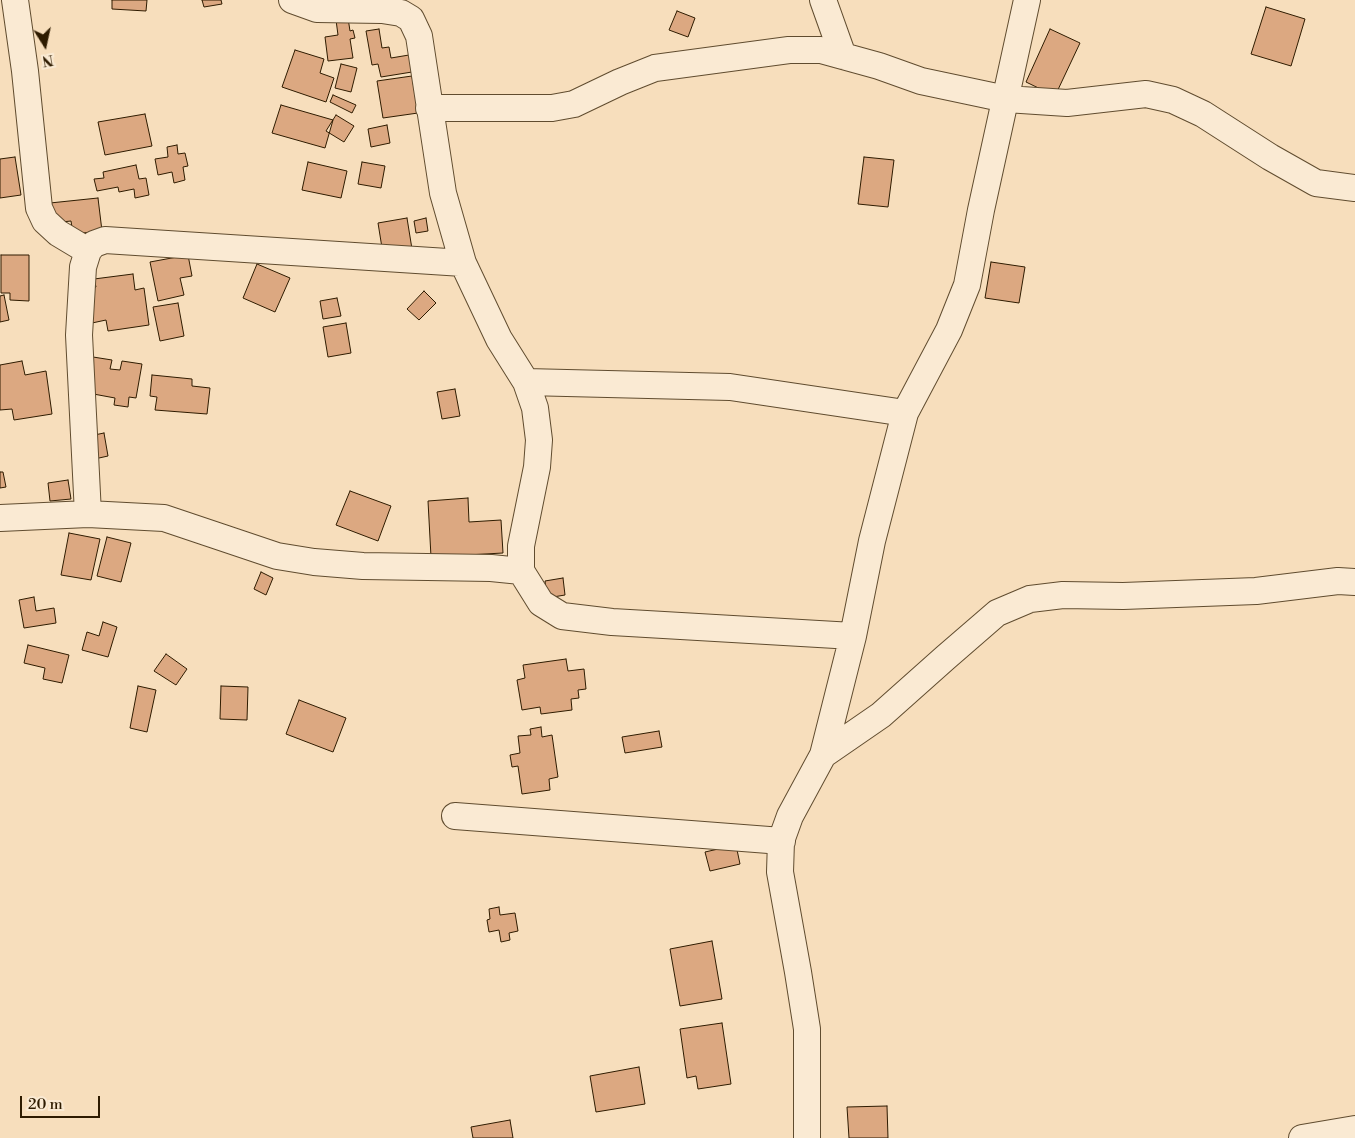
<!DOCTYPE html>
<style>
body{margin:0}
#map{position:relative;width:1355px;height:1138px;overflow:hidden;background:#f7debc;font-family:"Libre Bodoni",serif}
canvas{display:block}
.north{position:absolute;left:20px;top:20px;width:50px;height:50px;-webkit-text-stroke:4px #faead3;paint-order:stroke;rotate:170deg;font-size:14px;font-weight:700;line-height:20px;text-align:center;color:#2e1b00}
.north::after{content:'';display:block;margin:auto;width:18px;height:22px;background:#2e1b00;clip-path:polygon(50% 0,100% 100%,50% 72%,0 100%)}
.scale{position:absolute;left:20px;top:1096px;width:80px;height:22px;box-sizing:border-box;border:2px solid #2e1b00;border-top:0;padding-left:6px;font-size:15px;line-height:18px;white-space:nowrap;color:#2e1b00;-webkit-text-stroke:4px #faead3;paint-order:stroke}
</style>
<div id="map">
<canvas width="1355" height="1138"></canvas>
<div class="north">N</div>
<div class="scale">20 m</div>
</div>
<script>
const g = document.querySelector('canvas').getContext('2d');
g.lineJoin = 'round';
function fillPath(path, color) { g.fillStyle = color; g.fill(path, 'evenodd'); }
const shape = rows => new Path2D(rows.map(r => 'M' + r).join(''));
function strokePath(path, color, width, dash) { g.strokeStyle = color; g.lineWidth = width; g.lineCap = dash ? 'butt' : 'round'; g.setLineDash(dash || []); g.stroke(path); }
const building = shape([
 [112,0,147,0,146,11,112,9,112,0],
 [202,0,221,0,222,4,204,7,202,0],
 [1266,7,1305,19,1291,66,1251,54,1266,7],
 [677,11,695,18,688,37,669,30,677,11],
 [348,18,350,31,353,30,355,38,350,39,353,58,328,61,325,37,338,35,336,20,348,18],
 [379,29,382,48,389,47,391,58,409,55,412,72,381,77,378,64,372,65,366,31,379,29],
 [1050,29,1080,43,1055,96,1026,82,1050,29],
 [295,50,324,59,320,73,334,78,326,102,282,87,295,50],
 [341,64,357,68,351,92,335,88,341,64],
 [412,76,418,113,383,118,377,81,412,76],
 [333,95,356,105,352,113,330,102,333,95],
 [281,105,333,120,325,148,272,133,281,105],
 [145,114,152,146,105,155,98,122,145,114],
 [336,115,354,126,344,142,326,131,336,115],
 [387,125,390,143,371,147,368,129,387,125],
 [177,145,178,154,185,153,188,166,183,167,185,180,174,183,172,172,158,175,155,159,168,157,167,147,177,145],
 [15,157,21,195,0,198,0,159,15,157],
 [864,157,894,160,888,207,858,204,864,157],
 [308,162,347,171,341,198,302,190,308,162],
 [362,162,385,166,381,188,358,184,362,162],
 [136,165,139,179,146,178,149,195,135,198,134,189,119,192,118,187,97,191,94,179,104,178,103,172,136,165],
 [98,198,102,231,73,234,71,221,52,223,50,203,98,198],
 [407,218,412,249,383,254,378,223,407,218],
 [426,218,428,231,416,233,414,221,426,218],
 [1,255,29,255,29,301,10,300,10,293,1,293,1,255],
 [188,255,192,276,180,278,184,295,158,301,150,262,188,255],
 [991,262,1025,267,1019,303,985,298,991,262],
 [257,264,290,278,275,312,243,298,257,264],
 [133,274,135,290,144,288,149,325,108,331,106,320,92,323,87,288,96,287,94,279,133,274],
 [424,291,436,303,419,320,407,309,424,291],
 [4,295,9,320,0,322,0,296,4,295],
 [337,298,341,316,323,319,320,301,337,298],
 [178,303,184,336,160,341,153,307,178,303],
 [346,323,351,353,328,357,323,327,346,323],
 [93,357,112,360,110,369,120,370,122,361,142,364,136,398,129,397,128,407,114,405,115,398,88,393,93,357],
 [22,361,25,375,46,371,52,414,14,420,12,409,0,410,0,365,22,361],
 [152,375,192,379,192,386,210,388,207,414,155,410,157,397,150,396,152,375],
 [455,389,460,416,442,419,437,392,455,389],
 [104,433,108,456,90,460,85,437,104,433],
 [0,472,3,472,6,487,0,488,0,472],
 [68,480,71,499,50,501,48,483,68,480],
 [350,491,391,506,378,541,336,525,350,491],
 [468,498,469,522,501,520,503,553,431,557,428,501,468,498],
 [69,533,100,539,91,580,61,575,69,533],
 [107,537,131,543,121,582,97,576,107,537],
 [261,572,273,578,266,595,254,589,261,572],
 [563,578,565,595,547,598,545,581,563,578],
 [34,597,36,611,54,608,56,623,24,628,19,600,34,597],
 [103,622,117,627,108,657,82,650,87,632,99,636,103,622],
 [28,645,69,655,62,683,43,679,45,668,24,663,28,645],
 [166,654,187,669,176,685,154,671,166,654],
 [566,659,568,671,584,669,586,689,578,690,579,698,571,699,572,710,541,714,540,707,522,710,517,680,525,678,523,665,566,659],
 [138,686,156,690,147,732,130,728,138,686],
 [221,686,248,687,247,720,220,719,221,686],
 [299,700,346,718,333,752,286,734,299,700],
 [541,727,542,737,552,735,558,777,549,779,550,790,522,794,518,766,512,767,510,755,520,753,518,736,531,735,530,729,541,727],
 [659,731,662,747,625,753,622,737,659,731],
 [736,845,740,864,710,871,705,852,736,845],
 [499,907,500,915,515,913,518,931,509,933,510,940,501,942,499,930,489,932,487,920,490,919,489,909,499,907],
 [712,941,722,999,680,1006,670,949,712,941],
 [722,1023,731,1084,698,1089,696,1076,687,1078,680,1029,722,1023],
 [639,1067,645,1104,596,1112,590,1076,639,1067],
 [887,1106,888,1138,849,1138,847,1107,887,1106],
 [510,1120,513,1138,473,1138,471,1127,510,1120]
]);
fillPath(building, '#dca881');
strokePath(building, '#2e1b00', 1);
const street = shape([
 [15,0,25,71,39,208,45,221,58,233,88,251],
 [292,0,317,9,382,10,401,13,411,19,419,36,443,193,463,263,499,339,526,382,535,408,539,440,537,467,521,546,521,571],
 [823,0,843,56],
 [429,108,552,108,574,104,620,82,655,68,789,50,821,50,879,66,921,81,1006,99,1067,103,1146,94,1173,100,1203,114,1270,157,1316,183,1355,188],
 [526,382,730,387,905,413],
 [88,514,79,335,83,267,88,251,94,244,105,240,463,263],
 [0,518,88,514,164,518,277,556,314,562,363,566,491,568,521,571,541,603,562,616,612,622,853,636],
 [823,755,881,715,945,658,997,613,1030,599,1063,595,1123,596,1256,591,1338,581,1355,582],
 [455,816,782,841],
 [807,1138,807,1029,798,972,780,872,781,841,790,816,823,755,853,636,872,541,905,413,949,330,967,285,981,210,1027,0],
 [1302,1138,1355,1129]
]);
strokePath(street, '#604c2f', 28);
strokePath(street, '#faead3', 26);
</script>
